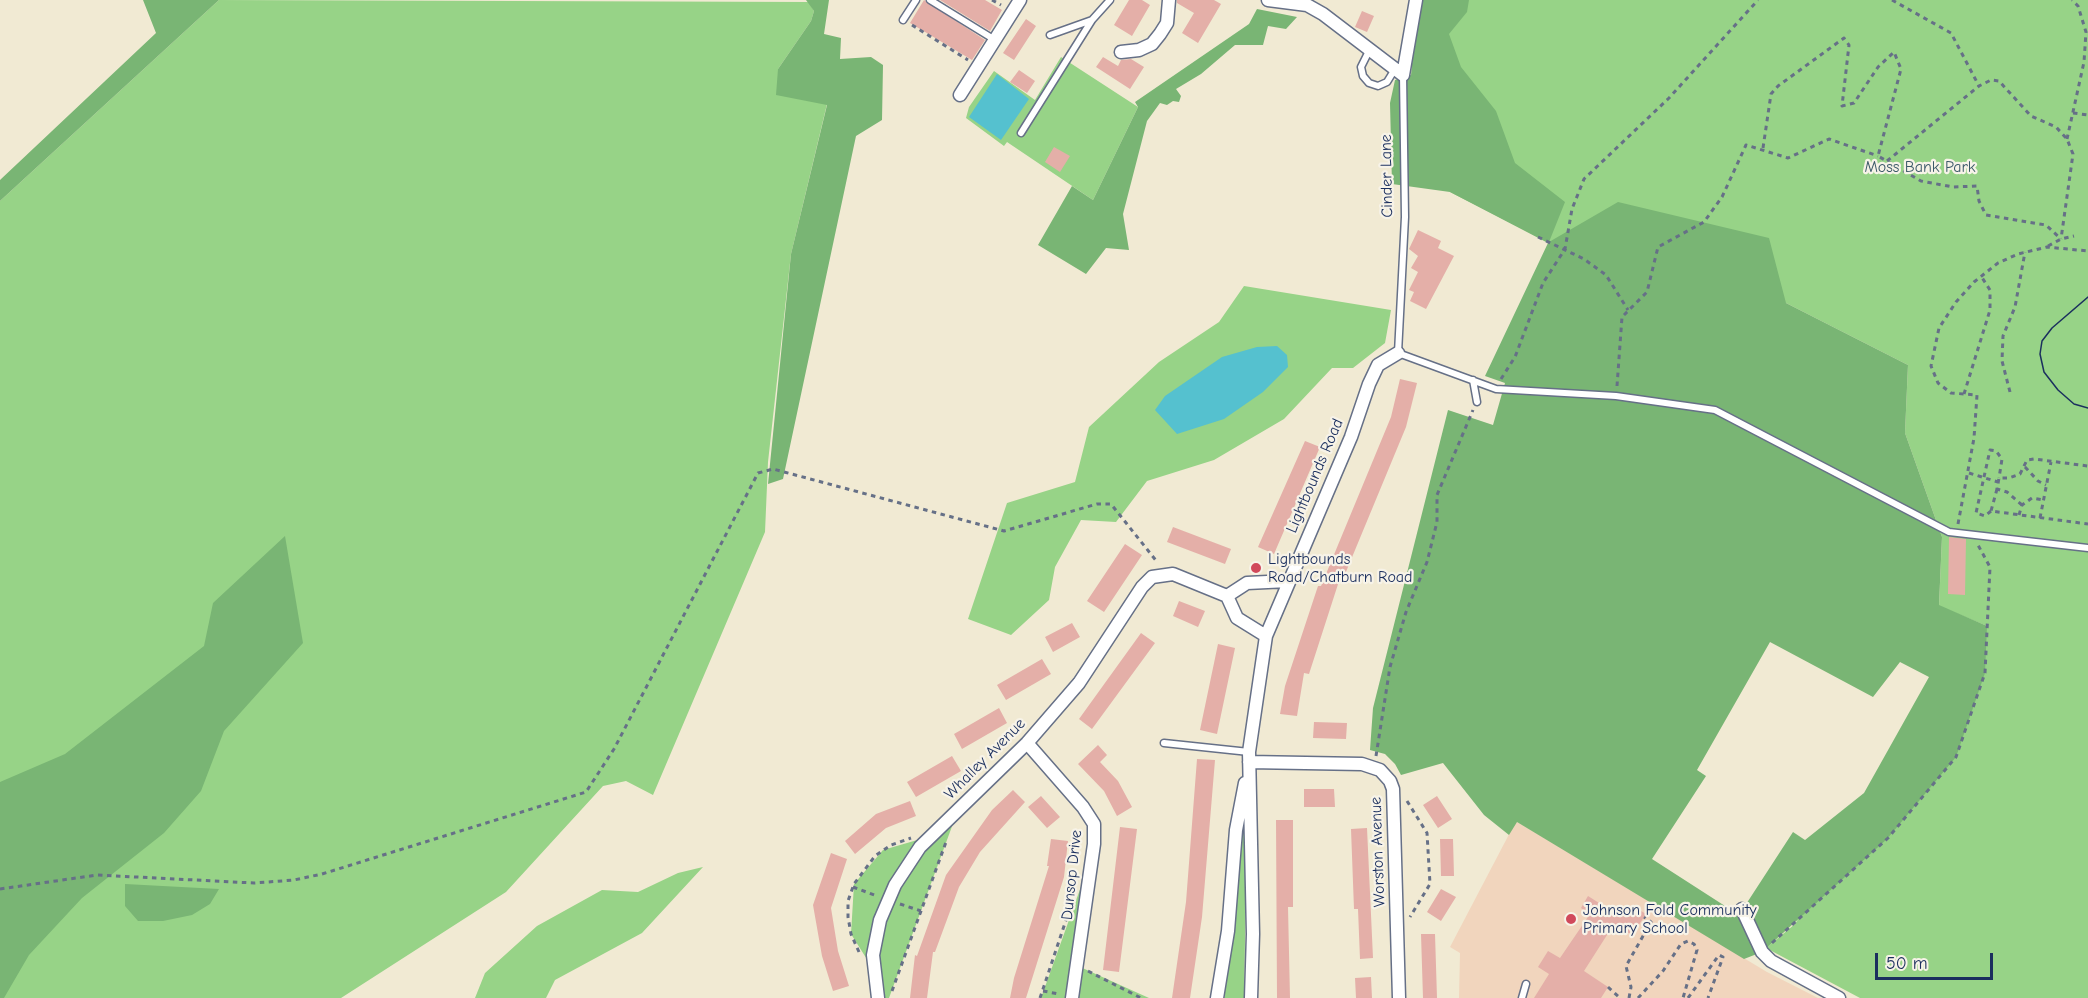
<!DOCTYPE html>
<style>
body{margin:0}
#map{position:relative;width:2088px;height:998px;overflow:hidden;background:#f1ead3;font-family:"Comic Neue",sans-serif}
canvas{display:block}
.scale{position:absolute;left:1875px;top:953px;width:118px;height:27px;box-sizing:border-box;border:3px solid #1b2f5e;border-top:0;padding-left:8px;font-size:18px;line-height:21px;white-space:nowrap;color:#1b2f5e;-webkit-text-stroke:4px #f7f3e8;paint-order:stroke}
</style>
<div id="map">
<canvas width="2088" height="998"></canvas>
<div class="scale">50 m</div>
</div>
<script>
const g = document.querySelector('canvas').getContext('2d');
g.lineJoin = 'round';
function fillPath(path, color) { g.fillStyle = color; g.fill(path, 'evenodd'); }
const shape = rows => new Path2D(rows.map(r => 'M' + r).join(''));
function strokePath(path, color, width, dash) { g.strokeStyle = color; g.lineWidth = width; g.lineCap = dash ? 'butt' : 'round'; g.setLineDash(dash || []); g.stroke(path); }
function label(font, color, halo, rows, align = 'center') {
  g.font = font + ' "Comic Neue",sans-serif'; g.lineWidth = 4.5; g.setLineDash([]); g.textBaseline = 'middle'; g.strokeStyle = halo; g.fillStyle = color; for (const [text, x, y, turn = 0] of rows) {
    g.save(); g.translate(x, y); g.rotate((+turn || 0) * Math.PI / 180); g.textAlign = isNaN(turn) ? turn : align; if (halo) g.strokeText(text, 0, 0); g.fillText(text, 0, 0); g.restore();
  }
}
fillPath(shape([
 [1516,821,1767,972,1818,998,1459,998,1460,953,1450,947]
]), '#f1d5bd');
fillPath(shape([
 [219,0,809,2,814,11,811,21,778,69,827,104,791,254,768,462,765,532,653,795,626,781,603,786,506,892,341,998,0,998,0,201],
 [1423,0,2088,0,2088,998,1860,998,1766,948,1795,924,1987,626,1939,606,1942,537,1905,433,1908,365,1786,303,1548,242,1450,192],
 [1061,57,1138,107,1093,200,1007,142,1004,146,966,118,969,107,994,71,1035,100],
 [1244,286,1391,310,1385,343,1353,368,1332,368,1284,419,1214,460,1147,481,1116,522,1081,520,1055,567,1049,600,1011,635,968,619,1007,503,1075,482,1089,427,1159,362,1219,322],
 [958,810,889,998,880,998,875,972,851,934,854,884,883,850,931,836],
 [1247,826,1244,998,1224,998,1235,923,1243,827],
 [1092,856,1078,966,1149,998,1041,998],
 [703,867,642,933,555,980,546,998,475,998,485,973,537,926,602,890,638,892,678,873]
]), '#97d387');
fillPath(shape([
 [143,0,219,0,0,201,0,180,156,33],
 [806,0,829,0,824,34,841,38,840,59,871,57,883,65,882,120,856,136,783,479,768,484,791,254,827,105,776,95,778,69,811,21,814,11],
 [1418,0,1469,0,1467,12,1449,34,1461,67,1496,111,1515,163,1565,202,1549,242,1618,202,1769,238,1786,303,1908,365,1905,433,1942,537,1939,605,1987,626,1985,673,1956,757,1887,839,1762,952,1744,959,1517,822,1509,835,1484,815,1443,763,1401,775,1395,764,1385,754,1370,750,1373,708,1448,410,1493,425,1505,383,1485,376,1548,243,1450,192,1392,184,1390,103,1395,80,1411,75],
 [1770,642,1873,697,1900,662,1929,677,1864,793,1805,840,1793,832,1739,915,1652,859,1706,776,1697,770],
 [1257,9,1297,17,1286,29,1268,26,1263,45,1235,45,1201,74,1176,89,1181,96,1179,102,1173,101,1167,105,1160,103,1147,121,1123,214,1129,250,1106,248,1086,274,1038,245,1072,186,1093,200,1138,107,1135,102,1249,24],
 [285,536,303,643,224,731,201,791,164,833,82,898,29,955,4,998,0,998,0,782,65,754,204,646,213,603],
 [125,884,219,889,210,904,192,915,163,921,138,921,125,906]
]), '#79b574');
fillPath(shape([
 [997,74,1029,99,1001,140,969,117],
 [1277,346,1287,355,1288,367,1263,392,1224,419,1177,434,1155,410,1165,396,1222,357,1257,347]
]), '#55c1cf');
fillPath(shape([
 [924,0,985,40,972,60,910,23],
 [940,0,985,0,1002,10,990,31],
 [1129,0,1142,0,1150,5,1132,36,1114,25],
 [1177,0,1214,0,1221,4,1198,43,1182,33,1194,13,1177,3],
 [1362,11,1374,16,1367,32,1355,27],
 [1026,19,1036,26,1014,60,1003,53],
 [1103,57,1118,66,1121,60,1131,59,1144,67,1130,89,1096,67],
 [1019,70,1035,81,1027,93,1010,82],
 [1054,147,1070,156,1060,172,1045,162],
 [1418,230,1441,241,1438,248,1454,256,1426,309,1410,301,1414,292,1409,290,1418,272,1411,268,1418,256,1409,249],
 [1400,379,1417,383,1406,427,1343,579,1340,578,1309,674,1304,673,1297,716,1280,714,1285,686,1318,586,1321,586,1391,417],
 [1305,441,1320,447,1274,554,1258,547],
 [1173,527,1231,549,1225,564,1167,542],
 [1949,537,1966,539,1965,595,1948,594],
 [1125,544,1142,555,1104,612,1087,601],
 [1179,601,1205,611,1198,627,1173,616],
 [1072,623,1080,637,1053,652,1045,637],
 [1141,633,1155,643,1092,729,1079,719],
 [1218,644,1235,648,1217,734,1200,730],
 [1042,659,1051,674,1006,700,997,685],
 [999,708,1007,723,962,749,954,734],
 [1314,722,1347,723,1346,739,1313,738],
 [1098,745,1107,755,1100,762,1118,781,1132,807,1117,816,1104,791,1078,764],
 [952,756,961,771,916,797,907,782],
 [1197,759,1215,760,1202,917,1190,998,1172,998,1186,902],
 [1304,789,1334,789,1335,807,1304,807],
 [1013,790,1025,802,980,852,959,887,935,952,933,952,927,998,910,998,915,955,917,956,946,875,992,810],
 [1041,796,1060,817,1047,828,1028,807],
 [1437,796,1452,819,1438,828,1423,805],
 [910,801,916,816,886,828,855,854,845,841,876,814],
 [1276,820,1293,820,1293,907,1288,907,1290,998,1277,998],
 [1120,827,1137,829,1119,972,1103,970],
 [1367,828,1373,958,1360,959,1358,909,1354,909,1351,829],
 [1051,839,1068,841,1064,877,1026,998,1010,998,1014,978,1049,866,1047,866],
 [1440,839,1453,839,1454,876,1441,876],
 [831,853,847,859,831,908,838,951,849,986,833,991,822,956,813,905],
 [1441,889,1456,897,1441,921,1427,912],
 [1588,896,1607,908,1627,914,1633,906,1646,914,1632,935,1614,924,1584,971,1608,987,1601,998,1534,998,1549,974,1538,967,1548,951,1560,958,1590,914,1581,908],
 [1421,934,1435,934,1437,998,1423,998],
 [1371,977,1372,998,1356,998,1355,978]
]), '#e4afa8');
const service = shape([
 [930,0,995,40],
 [903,20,916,0],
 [1050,35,1092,20,1110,0],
 [1370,49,1361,67,1363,76,1369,83,1378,86,1387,82,1395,69],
 [1403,75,1405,217,1398,353,1496,389,1616,396,1715,410,1949,532,2088,548],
 [1021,133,1092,20],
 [1473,380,1477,402],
 [1164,743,1249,752],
 [1522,998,1526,984]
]);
const minor = shape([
 [1268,0,1307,5,1323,14,1403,75,1416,0],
 [1121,52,1139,50,1152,44,1160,34,1167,23,1169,0],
 [960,95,1020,0],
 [1227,596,1247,583,1288,581],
 [1027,743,1083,807,1094,824,1094,844,1072,998],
 [1249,762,1362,764,1380,770,1390,781,1393,789,1399,998],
 [1742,909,1762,952,1771,961,1839,998],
 [878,998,873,955,880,920,895,885,920,847,1027,743,1079,683,1142,587,1152,577,1173,574,1227,596,1237,618,1266,636],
 [1217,998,1228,931,1236,830,1245,783],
 [1251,998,1253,934,1249,752,1266,636,1351,437,1369,384,1378,365,1398,353]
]);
strokePath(service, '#667087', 9);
strokePath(minor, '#667087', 15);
strokePath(shape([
 [992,0,1001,5],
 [1892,0,1951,33,1979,86],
 [912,25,968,60],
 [2073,113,2088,115],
 [2067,139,2084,62,2086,32,2078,6,2072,0],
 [1763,148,1771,94,1778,86,1844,38,1849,45,1842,106,1854,103,1878,67,1894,52,1901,69,1878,156,1921,181,1953,187,1977,186,1979,201,1986,215,2046,225,2061,239],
 [1887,161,1979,86,1991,80,1999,81,2031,116,2056,127,2067,139,2073,154,2061,239],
 [1538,237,1584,259,1606,275,1628,310],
 [2048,246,2061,239,2074,236],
 [1501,379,1515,357,1543,283,1565,249,1572,209,1584,179,1669,98,1758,0],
 [1617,386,1622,317,1647,292,1658,247,1704,222,1722,197,1746,145,1788,158,1829,139,1878,156],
 [2010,392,2002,361,2003,336,2015,307,2025,252],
 [1964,394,1990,310,1990,290,1981,276],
 [2025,467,2038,481,2046,485],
 [1969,473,1998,482],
 [1997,489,1991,511,2088,524],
 [2022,505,2007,492,1997,489,1999,478,2009,478,2020,474,2027,460,2034,459,2088,466],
 [1991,511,1985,516,1976,513,1990,450,1996,451,2002,459,1999,478],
 [2019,515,2022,505,2032,498,2043,500],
 [2040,518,2051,462],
 [1958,524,1974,438,1977,395,1951,393,1938,383,1931,366,1939,328,1956,302,1974,282,1998,263,2018,254,2047,247,2088,251],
 [1376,756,1390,667,1406,612,1427,562,1437,522,1437,495,1473,410],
 [1407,801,1427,833,1430,884,1410,917],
 [853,887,877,896],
 [0,889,97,875,254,883,294,880,322,874,586,792,614,749,758,473,773,469,1004,531,1097,504,1111,504,1158,563],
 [900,904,921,911],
 [1772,943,1888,838,1956,757,1985,673,1990,567,1978,545],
 [859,952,851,934,848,917,848,901,854,884,875,856,891,845,911,838],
 [1088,971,1141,998],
 [1608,987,1620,998],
 [892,991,946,842],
 [1043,991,1059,994],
 [1040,998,1069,911],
 [1629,998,1631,987,1626,966,1651,922,1644,917],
 [1638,998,1663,971,1681,944,1688,941,1694,944,1697,950,1683,998],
 [1688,998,1719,955,1723,957,1708,998]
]), '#667087', 3, [4.5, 4.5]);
strokePath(service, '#fff', 6);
strokePath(minor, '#fff', 12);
strokePath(shape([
 [2088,297,2052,328,2042,341,2040,354,2044,372,2058,390,2074,404,2088,408]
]), '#1b2f5e', 1.5);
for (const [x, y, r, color] of [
 [1256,568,6,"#d1495b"],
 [1571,919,6,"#d1495b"]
]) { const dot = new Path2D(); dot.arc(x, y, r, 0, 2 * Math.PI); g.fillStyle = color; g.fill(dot); strokePath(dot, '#f7f3e8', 2); }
label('16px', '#3a5868', '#f7f3e8', [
 ["Moss Bank Park",1920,167]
]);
label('16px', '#1b2f5e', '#f7f3e8', [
 ["Cinder Lane",1387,176,-91],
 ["Lightbounds Road",1315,476,-67],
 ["Whalley Avenue",985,759,-45],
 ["Worston Avenue",1378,852,-92],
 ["Dunsop Drive",1072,875,-84]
]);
label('16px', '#1b2f5e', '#f7f3e8', [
 ["Lightbounds",1268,559],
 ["Road/Chatburn Road",1268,577],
 ["Johnson Fold Community",1583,910],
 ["Primary School",1583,928]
], 'left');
</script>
